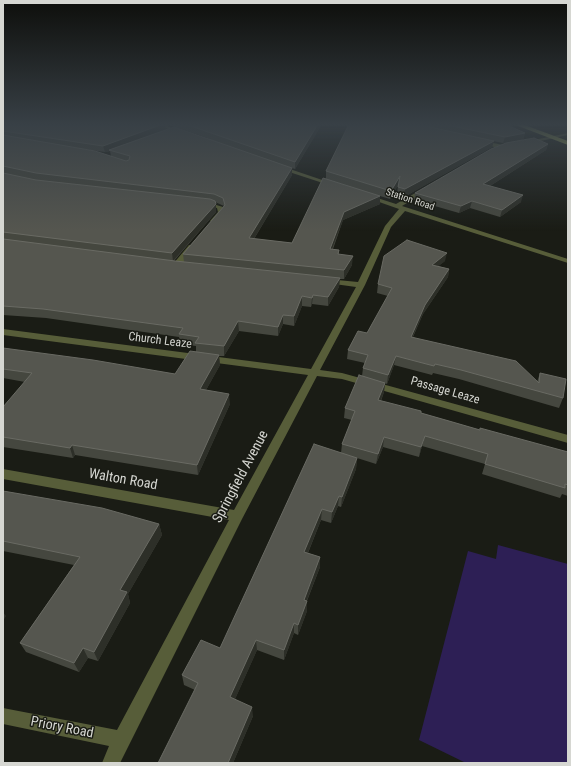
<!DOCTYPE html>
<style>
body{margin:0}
#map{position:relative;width:571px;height:766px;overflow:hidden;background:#1a1c15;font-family:"Roboto Condensed",sans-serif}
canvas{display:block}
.frame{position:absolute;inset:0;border:4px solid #d6d7d2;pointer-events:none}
</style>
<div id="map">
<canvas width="571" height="766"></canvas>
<div class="frame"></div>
</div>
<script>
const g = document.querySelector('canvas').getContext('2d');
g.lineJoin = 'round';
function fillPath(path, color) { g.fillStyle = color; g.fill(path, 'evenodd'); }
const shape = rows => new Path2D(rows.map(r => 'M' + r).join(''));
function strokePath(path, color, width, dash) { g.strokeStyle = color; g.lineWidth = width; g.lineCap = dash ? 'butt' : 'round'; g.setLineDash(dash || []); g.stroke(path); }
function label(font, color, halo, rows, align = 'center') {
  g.font = font + ' "Roboto Condensed",sans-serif'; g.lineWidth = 3; g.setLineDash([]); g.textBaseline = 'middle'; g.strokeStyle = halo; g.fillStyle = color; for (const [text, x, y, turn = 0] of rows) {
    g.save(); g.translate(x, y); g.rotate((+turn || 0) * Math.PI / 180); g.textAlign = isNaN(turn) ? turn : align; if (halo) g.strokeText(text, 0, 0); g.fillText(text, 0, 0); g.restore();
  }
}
fillPath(shape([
 [498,545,568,564,568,763,466,763,419,740,468,551,496,559]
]), '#2d1f55');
fillPath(shape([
 [155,124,162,124,185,133,181,134,155,124],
 [568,133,568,135,527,144,524,142,568,133],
 [479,140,503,145,506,147,503,149,477,143,477,141,479,140],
 [277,166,281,166,337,185,332,186,277,168,277,166],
 [426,187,429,189,428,190,402,206,568,259,568,263,405,211,391,227,365,285,320,370,342,373,568,435,568,443,342,379,317,376,242,519,120,763,102,763,109,746,3,724,3,708,117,730,229,520,3,479,3,469,234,510,308,375,3,335,3,329,311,369,356,287,327,283,323,281,327,279,358,282,385,226,399,209,365,197,368,195,396,204,426,187],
 [203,201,223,207,224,212,215,222,210,221,218,212,217,208,201,204,201,202,203,201],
 [189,245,195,245,196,247,179,268,173,268,173,264,189,245]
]), '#575d39');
fillPath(shape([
 [513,124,522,124,568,141,568,145,513,124]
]), '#adba5a');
fillPath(shape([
 [3,124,165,124,166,130,210,139,167,124,322,124,295,169,292,168,292,175,254,239,292,243,326,178,326,171,349,124,505,124,525,133,523,140,503,143,493,141,492,147,404,197,397,195,398,185,390,199,380,196,380,204,343,220,333,249,352,265,344,279,340,279,339,287,328,306,312,304,311,307,302,306,294,326,283,324,278,336,239,331,224,356,219,356,220,365,206,390,230,404,198,475,75,455,73,458,3,447,3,407,25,382,3,378,3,348,175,374,196,352,196,346,180,344,179,337,46,318,3,315],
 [83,149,105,152,110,151,111,156],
 [215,202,224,206,183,254,184,262,174,261,216,212],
 [548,144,546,150,490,186,521,202,500,217,470,208,459,213,414,200,415,193],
 [445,261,438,266,449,269,448,277,423,314,413,337,537,382,540,373,563,398,559,408,459,379,433,373,432,375,394,365,387,384,385,383,384,392,381,401,421,413,480,430,568,452,568,496,562,494,560,498,482,474,485,464,422,446,419,457,383,447,376,464,357,458,356,469,341,507,338,506,331,523,321,520,308,553,320,557,320,567,307,601,307,611,298,635,294,633,284,660,257,650,235,699,253,716,233,763,158,763,195,690,184,685,182,675,220,648,341,453,342,444,352,420,344,418,345,408,362,376,363,368,365,363,347,359,348,350,367,333,388,296,377,293,378,284],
 [3,491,159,524,162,535,128,594,130,603,98,661,88,658,79,672,26,652,20,643,74,565,3,551]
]), '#45473f');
fillPath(shape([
 [163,124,165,124,166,130,109,150,110,151,105,152,103,146],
 [318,124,322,124,295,169,295,162],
 [525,133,523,140,503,143,505,137],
 [494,141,492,147,404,197,405,189],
 [548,144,546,150,482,191,483,184],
 [292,168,292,175,249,247,249,238],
 [400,176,399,184,390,199,391,191],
 [523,195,521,202,500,217,502,210],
 [380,196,380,204,343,220,329,257,330,249,344,212],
 [472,201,470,208,459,213,461,206],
 [216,204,216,212,173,261,172,253],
 [447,253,445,261,430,273,432,265],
 [353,256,352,265,344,279,344,270],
 [449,269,448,277,423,314,409,345,411,337,425,305],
 [340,278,339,287,328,306,328,297],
 [313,295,312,304,311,307,312,298],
 [302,296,302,306,294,326,294,316],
 [283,315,283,324,278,336,278,327],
 [238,321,239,331,224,356,224,346],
 [219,355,220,365,201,399,200,389],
 [396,356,394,365,387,384,388,375],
 [385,383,384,392,377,410,378,400],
 [229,394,230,404,198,475,197,465],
 [425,436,422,446,419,457,421,447],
 [384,437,383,447,376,464,378,454],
 [72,445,75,455,73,458,70,448],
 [357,458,356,469,341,507,342,497],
 [339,496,338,506,331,523,332,512],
 [322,509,321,520,304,562,304,552],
 [159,524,162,535,128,594,130,603,98,661,94,652,120,590],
 [320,557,320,567,303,610,304,600],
 [307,601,307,611,298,635,298,625],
 [3,612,6,616,3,621],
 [294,623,294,633,284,660,284,650],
 [256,640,257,650,232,706,230,697],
 [83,648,88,658,79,672,74,663],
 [252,707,253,716,233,763,228,763]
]), '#2d2f28');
const building = shape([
 [3,124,163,124,103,146,3,131,3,124],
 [185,124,318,124,295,162,185,124],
 [349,124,416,124,494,141,405,189,398,187,400,176,391,191,326,171,349,124],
 [442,124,505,124,525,133,505,137,442,124],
 [174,127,292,168,249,238,292,243,323,178,380,196,344,212,330,249,339,250,338,254,353,256,344,270,183,254,225,205,223,198,214,194,36,173,3,166,3,135,95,151,126,161,129,160,130,156,109,150,174,127],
 [534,138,548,144,483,184,523,195,502,210,472,201,461,206,415,193,491,149,506,143,534,138],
 [3,173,36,180,210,199,215,201,216,204,172,253,3,232,3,173],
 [3,239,175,261,340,278,328,297,313,295,312,298,302,296,294,316,283,315,278,327,238,321,224,346,195,343,199,337,179,334,183,328,43,309,3,306,3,239],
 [407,240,447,253,432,265,449,269,425,305,411,337,516,361,539,383,540,373,566,379,563,398,461,370,435,364,434,366,396,356,388,375,363,368,368,355,348,350,358,331,367,333,392,288,378,284,384,256,407,240],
 [3,348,93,360,175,374,190,351,219,355,200,389,229,394,197,465,72,445,70,448,3,437,3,407,32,373,3,369,3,348],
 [359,375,385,383,378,400,421,411,421,413,449,421,480,430,480,428,568,452,568,485,565,484,565,488,485,464,488,454,425,436,421,447,384,437,378,454,342,444,355,411,345,408,359,375],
 [314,444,357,458,342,497,339,496,332,512,322,509,304,552,320,557,304,600,307,601,298,625,294,623,284,650,256,640,230,697,252,707,228,763,158,763,198,683,182,675,201,640,220,648,314,444],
 [3,491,102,508,159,524,120,590,127,592,94,652,83,648,74,663,20,643,80,557,3,541,3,491]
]);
fillPath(building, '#55564f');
strokePath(building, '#696a63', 1);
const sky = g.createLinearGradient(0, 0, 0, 231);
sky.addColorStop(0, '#0e0f0c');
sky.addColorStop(0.54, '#384046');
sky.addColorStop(1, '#38404600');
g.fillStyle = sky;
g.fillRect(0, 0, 571, 231);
label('10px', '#d6d7d2', '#1a1c15', [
 ["Station Road",410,200,18]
]);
label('12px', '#d6d7d2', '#1a1c15', [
 ["Church Leaze",160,341,7],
 ["Passage Leaze",445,391,16]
]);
label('14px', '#d6d7d2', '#1a1c15', [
 ["Springfield Avenue",241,477,-62],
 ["Walton Road",123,480,10],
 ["Priory Road",62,728,11]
]);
</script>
